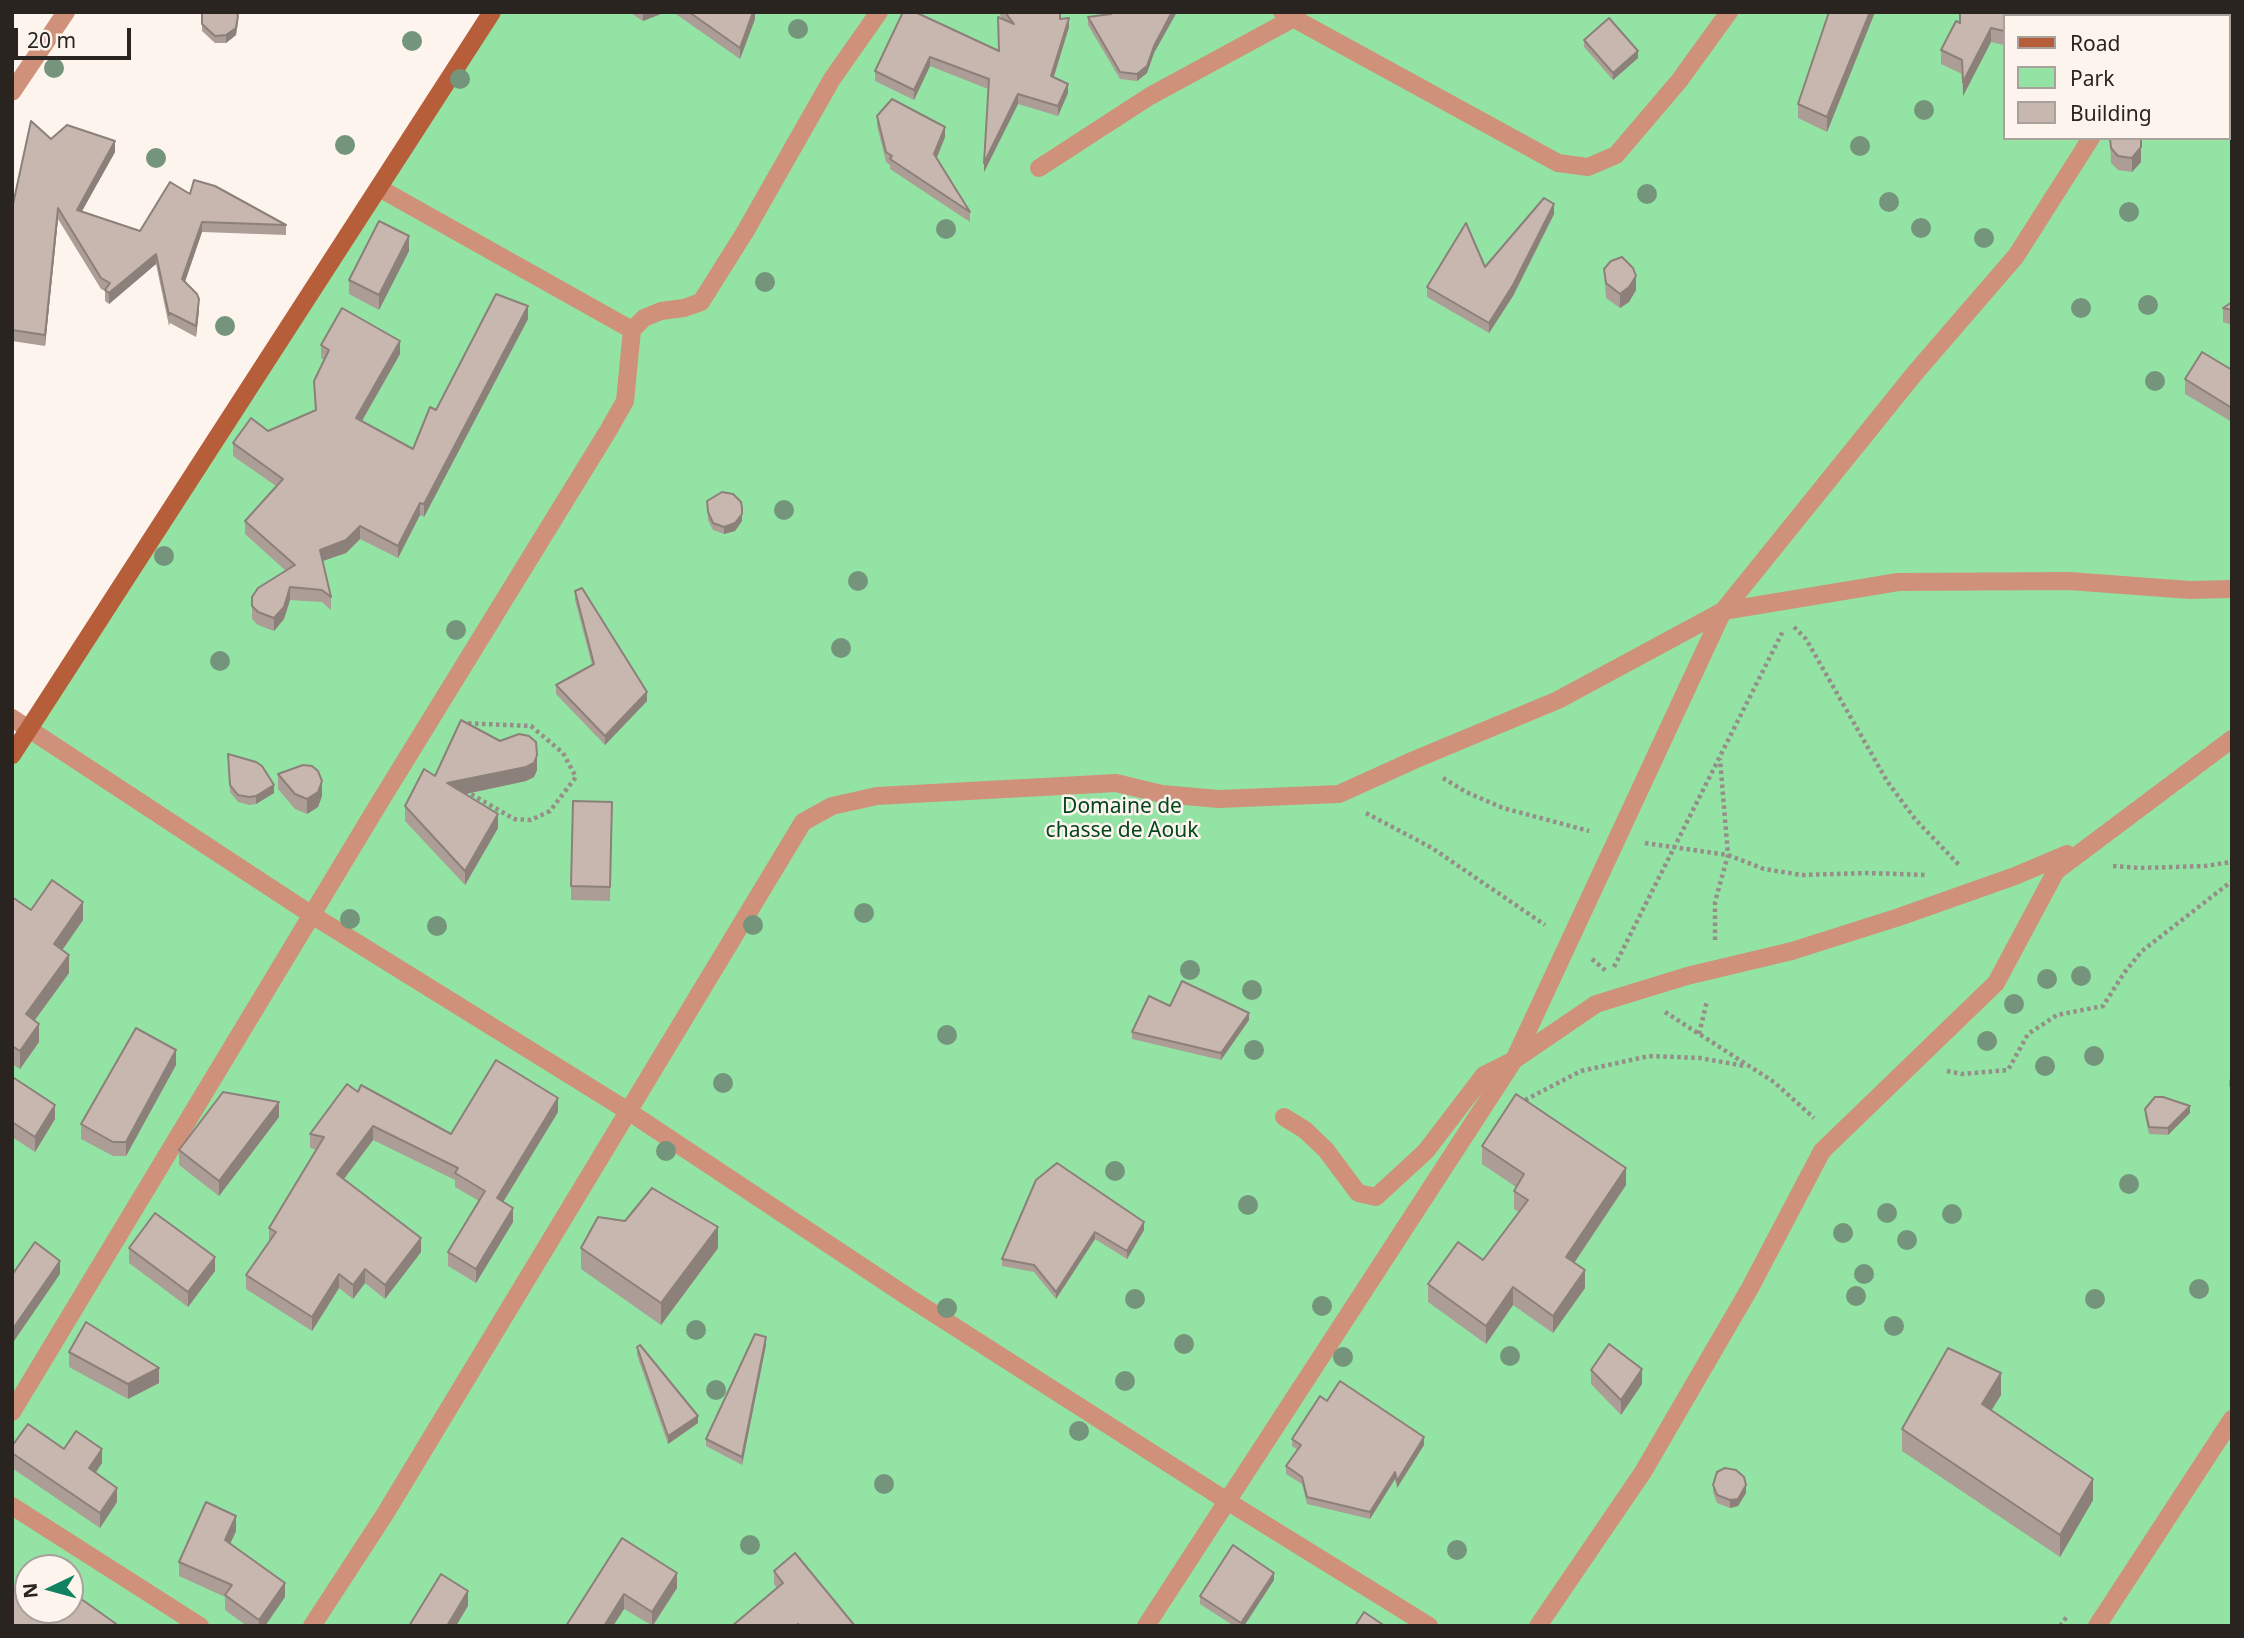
<!DOCTYPE html>
<style>
body{margin:0}
#map{position:relative;width:2244px;height:1638px;overflow:hidden;background:#fdf4ee;font-family:"Noto Sans",sans-serif}
canvas{display:block}
.frame{position:absolute;inset:0;border:14px solid #292420;pointer-events:none}
.legend{position:absolute;left:2003px;top:14px;width:228px;height:126px;box-sizing:border-box;background:#fdf4ee;border:2px solid #a8a19c;margin:0;padding:9px 12px;list-style:none;font-size:21px;color:#292420}
.legend li{display:flex;align-items:center;gap:14px;height:35px}
.legend b{width:35px;border:2px solid #a8a19c}
.north{position:absolute;left:14px;top:1554px;width:70px;height:70px;box-sizing:border-box;background:#fdf4ee;border:2px solid #a8a19c;border-radius:50%;rotate:265deg;font-size:19px;font-weight:700;line-height:28px;text-align:center;color:#292420}
.north::after{content:'';display:block;margin:auto;width:24px;height:32px;background:#108260;clip-path:polygon(50% 0,100% 100%,50% 72%,0 100%)}
.scale{position:absolute;left:14px;top:28px;width:117px;height:32px;box-sizing:border-box;border:4px solid #292420;border-top:0;padding-left:9px;font-size:21px;line-height:24px;white-space:nowrap;color:#292420;-webkit-text-stroke:5px #fdf4ee;paint-order:stroke}
</style>
<div id="map">
<canvas width="2244" height="1638"></canvas>
<div class="frame"></div>
<ul class="legend">
<li><b style="height:9px;background:#b65e3a"></b>Road</li>
<li><b style="height:19px;background:#93e4a4"></b>Park</li>
<li><b style="height:19px;background:#c8b7af"></b>Building</li>
</ul>
<div class="north">N</div>
<div class="scale">20 m</div>
</div>
<script>
const g = document.querySelector('canvas').getContext('2d');
g.lineJoin = 'round';
function fillPath(path, color) { g.fillStyle = color; g.fill(path, 'evenodd'); }
const shape = rows => new Path2D(rows.map(r => 'M' + r).join(''));
function strokePath(path, color, width, dash) { g.strokeStyle = color; g.lineWidth = width; g.lineCap = dash ? 'butt' : 'round'; g.setLineDash(dash || []); g.stroke(path); }
function label(font, color, halo, rows, align = 'center') {
  g.font = font + ' "Noto Sans",sans-serif'; g.lineWidth = 5; g.setLineDash([]); g.textBaseline = 'middle'; g.strokeStyle = halo; g.fillStyle = color; for (const [text, x, y, turn = 0] of rows) {
    g.save(); g.translate(x, y); g.rotate((+turn || 0) * Math.PI / 180); g.textAlign = isNaN(turn) ? turn : align; if (halo) g.strokeText(text, 0, 0); g.fillText(text, 0, 0); g.restore();
  }
}
fillPath(shape([
 [492,12,2232,12,2232,1626,12,1626,12,754],
 [2004,16,2228,16,2228,138,2004,138],
 [28,1568,70,1568,70,1610,28,1610]
]), '#93e4a4');
strokePath(shape([
 [1794,627,1806,639,1887,781,1915,819,1960,866],
 [461,723,531,726,563,753,576,777,550,811,531,820,514,819,466,791],
 [1443,778,1466,792,1503,808,1589,831],
 [1366,813,1432,848,1545,925],
 [1645,843,1728,855,1764,869,1802,875,1868,873,1926,875],
 [2113,866,2139,868,2205,866,2232,862],
 [1715,940,1715,902,1728,855,1720,759],
 [1592,959,1606,971],
 [1614,967,1783,631],
 [1665,1012,1774,1082,1814,1118],
 [1699,1034,1707,1001],
 [1947,1071,1962,1074,2008,1070,2028,1034,2057,1015,2103,1006,2124,973,2142,951,2232,881],
 [1525,1100,1581,1071,1649,1056,1700,1058,1745,1066],
 [2060,1626,2068,1615]
]), '#958e89', 4.5, [3.5, 3.5]);
strokePath(shape([
 [1282,12,1558,163,1588,167,1616,155,1679,81,1729,12],
 [2169,16,2171,12],
 [12,92,66,12],
 [1039,168,1150,96,1292,19,1298,12],
 [379,188,632,330],
 [12,718,312,915,628,1111,905,1295,1227,1501,1429,1626],
 [1284,1117,1305,1130,1326,1150,1358,1193,1376,1197,1426,1151,1484,1075,1514,1060,1596,1004,1687,976,1792,951,1899,917,2015,876,2067,854],
 [12,1412,378,805,608,431,625,401,632,330,644,318,661,311,684,308,701,302,745,232,832,79,879,12],
 [12,1506,200,1626],
 [312,1626,385,1514,803,822,832,806,877,796,1116,783,1162,794,1219,799,1339,794,1414,760,1558,700,1723,611,1898,582,2069,581,2190,590,2232,589],
 [1146,1626,1514,1060,1723,611,1915,373,2016,256,2091,138],
 [1538,1626,1643,1472,1750,1288,1822,1151,1996,983,2056,871,2232,739],
 [2097,1626,2232,1419]
]), '#cf9179', 18);
strokePath(shape([
 [12,755,492,12]
]), '#b65e3a', 18);
g.fillStyle = '#74947b';
for (const [x, y] of [
 [798,29],
 [412,41],
 [54,68],
 [460,79],
 [1924,110],
 [345,145],
 [1860,146],
 [156,158],
 [1647,194],
 [1889,202],
 [2129,212],
 [1921,228],
 [946,229],
 [1984,238],
 [765,282],
 [2148,305],
 [2081,308],
 [225,326],
 [2155,381],
 [784,510],
 [164,556],
 [858,581],
 [456,630],
 [841,648],
 [220,661],
 [864,913],
 [350,919],
 [753,925],
 [437,926],
 [1190,970],
 [2081,976],
 [2047,979],
 [1252,990],
 [2014,1004],
 [947,1035],
 [1987,1041],
 [1254,1050],
 [2094,1056],
 [2045,1066],
 [723,1083],
 [666,1151],
 [1115,1171],
 [2129,1184],
 [1248,1205],
 [1887,1213],
 [1952,1214],
 [1843,1233],
 [1907,1240],
 [1864,1274],
 [2199,1289],
 [1856,1296],
 [1135,1299],
 [2095,1299],
 [1322,1306],
 [947,1308],
 [1894,1326],
 [696,1330],
 [1184,1344],
 [1510,1356],
 [1343,1357],
 [1125,1381],
 [716,1390],
 [1079,1431],
 [884,1484],
 [750,1545],
 [1457,1550]
]) { g.beginPath(); g.arc(x, y, 10, 0, 2 * Math.PI); g.fill(); }
fillPath(shape([
 [202,12,238,23,236,35,226,43,215,43,202,31],
 [629,12,666,12,643,21],
 [673,12,755,12,755,19,740,59],
 [903,12,998,51,1003,20,998,12,1060,12,1060,19,1069,27,1054,77,1068,93,1058,116,1018,104,984,172,988,89,930,66,914,100,875,81,875,71],
 [1875,12,1827,132,1798,118,1798,104],
 [1959,12,2032,12,2032,16,2004,16,2004,45,1991,42,1963,96,1962,74,1941,64,1941,50,1960,22],
 [1088,17,1154,53,1147,73,1137,81,1120,79,1088,25],
 [1584,40,1638,58,1613,80,1584,47],
 [877,116,945,137,937,158,970,212,970,222,890,169,890,165,886,162,877,126],
 [2110,138,2141,162,2132,172,2118,170,2111,163],
 [51,139,115,152,82,211,140,231,190,194,286,225,286,235,202,232,185,282,199,310,196,337,170,323,169,326,156,264,109,304,105,301,105,291,101,289,58,219,45,346,12,341,12,209],
 [1554,214,1513,296,1489,333,1427,297,1427,287,1485,267],
 [409,251,379,310,349,294,349,280],
 [1604,269,1636,290,1629,302,1620,308,1606,298],
 [2232,302,2232,325,2223,322,2223,308],
 [528,319,424,517,420,515,398,558,360,539,346,553,322,561,331,597,331,610,322,602,290,600,284,619,274,631,258,625,252,619,252,597,286,571,245,534,245,521,276,486,233,456,233,443,268,431,315,410,314,381,324,360,321,358,321,345,400,354,362,421,413,449,436,410],
 [2232,370,2232,422,2185,394,2185,379],
 [707,501,742,508,742,521,735,531,724,534,713,530,708,520],
 [575,591,647,701,605,745,556,694,556,685,592,665,575,600],
 [228,754,274,793,256,804,249,805,238,802,230,792],
 [537,770,534,777,526,781,465,794,498,828,465,885,405,821,405,806,435,776],
 [278,774,322,796,318,807,307,814,295,809,278,789],
 [612,802,610,901,571,900,571,886],
 [12,897,31,910,83,920,62,950,69,973,35,1020,39,1042,20,1069,12,1064],
 [1170,1006,1249,1020,1221,1060,1132,1039,1132,1032],
 [176,1065,126,1156,113,1156,81,1139,81,1124],
 [2232,1079,2232,1087,2229,1087,2229,1080],
 [12,1081,55,1119,35,1152,12,1137],
 [358,1092,451,1134,558,1112,503,1202,513,1222,476,1283,448,1266,448,1252,479,1201,455,1187,455,1180,373,1140,344,1179,421,1252,385,1299,365,1283,353,1299,339,1288,312,1331,246,1289,246,1275,269,1241,269,1228,317,1150,310,1148,310,1134],
 [2145,1109,2190,1113,2168,1135,2149,1134,2145,1116],
 [279,1117,219,1196,179,1165,179,1150],
 [1482,1146,1626,1185,1574,1263,1585,1288,1553,1333,1513,1305,1486,1344,1428,1302,1428,1284,1483,1260,1519,1212,1514,1209,1514,1191,1516,1187,1482,1164],
 [1036,1180,1144,1230,1127,1259,1095,1239,1056,1299,1034,1272,1002,1266,1002,1259],
 [129,1248,215,1271,188,1307,129,1263],
 [581,1248,718,1248,661,1325,581,1269],
 [766,1345,742,1465,706,1446,706,1439],
 [637,1347,698,1423,668,1444,637,1355],
 [69,1352,159,1383,128,1399,69,1367],
 [1591,1370,1642,1384,1621,1415,1591,1384],
 [2001,1395,1991,1410,2093,1500,2060,1557,1902,1451,1902,1429],
 [1327,1401,1424,1445,1397,1488,1395,1479,1370,1519,1307,1504,1302,1484,1286,1474,1286,1466,1298,1450,1292,1446,1292,1439],
 [12,1446,64,1449,102,1463,95,1473,117,1502,100,1528,12,1468],
 [1713,1485,1746,1493,1738,1506,1730,1508,1717,1503,1713,1492],
 [236,1531,230,1544,285,1597,265,1626,247,1626,225,1610,225,1597,179,1576,179,1562],
 [622,1538,677,1588,653,1626,624,1609,613,1626,566,1626],
 [774,1571,855,1626,732,1626,777,1588,774,1584],
 [1274,1580,1244,1626,1234,1626,1200,1604,1200,1596]
]), '#ac9d96');
fillPath(shape([
 [643,12,666,12,643,21],
 [753,12,755,12,755,19,740,59,740,48],
 [1172,12,1177,12,1154,53,1147,73,1137,81,1137,74],
 [1870,12,1875,12,1827,132,1827,117],
 [238,16,236,35,226,43,226,35],
 [1069,18,1069,27,1051,85,1051,76],
 [1991,28,1991,42,1963,96,1963,82],
 [2232,31,2232,46,2228,52,2228,37],
 [1638,51,1638,58,1613,80,1613,73],
 [930,57,930,66,914,100,914,90],
 [1068,84,1068,93,1058,116,1058,106],
 [1018,94,1018,104,984,172,984,163],
 [945,127,945,137,934,164,934,154],
 [115,141,115,152,77,220,77,210],
 [2141,147,2141,162,2132,172,2132,158],
 [1554,204,1554,214,1513,296,1489,333,1489,323],
 [58,208,58,219,45,346,45,335],
 [202,222,202,232,182,290,182,279],
 [409,236,409,251,379,310,379,295],
 [156,254,156,264,109,304,109,293],
 [1636,276,1636,290,1629,302,1620,308,1620,294],
 [199,299,199,310,196,337,196,326],
 [528,306,528,319,424,517,424,504],
 [400,341,400,354,356,431,356,418],
 [420,503,420,515,398,558,398,546],
 [742,514,742,521,735,531,724,534,724,527],
 [360,526,360,539,346,553,320,562,320,550],
 [290,587,290,600,284,619,274,631,274,618],
 [647,692,647,701,605,745,605,736],
 [537,755,537,770,534,777,526,781,447,798,447,783],
 [322,781,322,796,318,807,307,814,307,799],
 [274,785,274,793,256,804,256,796],
 [498,814,498,828,465,885,465,871],
 [83,902,83,920,54,962,54,944],
 [69,955,69,973,26,1032,26,1014],
 [1249,1013,1249,1020,1221,1060,1221,1053],
 [39,1024,39,1042,20,1069,20,1051],
 [176,1050,176,1065,126,1156,126,1142],
 [558,1098,558,1112,497,1212,497,1198],
 [279,1102,279,1117,219,1196,219,1181],
 [55,1105,55,1119,35,1152,35,1137],
 [2190,1106,2190,1113,2168,1135,2168,1128],
 [373,1126,373,1140,337,1188,337,1174],
 [1626,1168,1626,1185,1566,1275,1566,1257],
 [513,1208,513,1222,476,1283,476,1269],
 [1144,1222,1144,1230,1127,1259,1127,1251],
 [718,1227,718,1248,661,1325,661,1303],
 [1095,1232,1095,1239,1056,1299,1056,1292],
 [421,1238,421,1252,385,1299,385,1285],
 [215,1257,215,1271,188,1307,188,1292],
 [60,1261,60,1274,12,1344,12,1330],
 [365,1269,365,1283,353,1299,353,1285],
 [1585,1270,1585,1288,1553,1333,1553,1316],
 [339,1274,339,1288,312,1331,312,1317],
 [1513,1287,1513,1305,1486,1344,1486,1326],
 [766,1337,766,1345,742,1465,742,1457],
 [159,1368,159,1383,128,1399,128,1384],
 [1642,1369,1642,1384,1621,1415,1621,1400],
 [2001,1373,2001,1395,1982,1426,1982,1404],
 [698,1416,698,1423,668,1444,668,1436],
 [1424,1437,1424,1445,1397,1488,1397,1481],
 [102,1449,102,1463,89,1483,89,1468],
 [1395,1472,1395,1479,1370,1519,1370,1512],
 [2093,1479,2093,1500,2060,1557,2060,1535],
 [1746,1485,1746,1493,1738,1506,1730,1508,1730,1500],
 [117,1488,117,1502,100,1528,100,1513],
 [236,1516,236,1531,225,1555,225,1540],
 [677,1573,677,1588,652,1626,652,1612],
 [1274,1573,1274,1580,1244,1626,1241,1626,1241,1623],
 [285,1583,285,1597,265,1626,259,1626,259,1620],
 [468,1591,468,1606,456,1626,447,1626],
 [624,1594,624,1609,613,1626,604,1626]
]), '#8c807a');
const building = shape([
 [202,12,237,12,238,16,236,28,226,35,215,36,202,24,202,12],
 [689,12,753,12,740,48,689,12],
 [903,12,915,12,999,51,998,17,1014,24,1005,12,1060,12,1060,19,1069,18,1051,76,1068,84,1058,106,1018,94,984,163,989,79,930,57,914,90,875,71,903,12],
 [1112,12,1172,12,1154,46,1147,66,1137,74,1120,72,1088,17,1111,14,1112,12],
 [1829,12,1870,12,1827,117,1798,104,1829,12],
 [1960,12,2032,12,2032,16,2004,16,2004,31,1991,28,1963,82,1962,60,1941,50,1956,21,1960,23,1960,12],
 [2190,12,2232,12,2232,31,2228,37,2228,16,2188,16,2190,12],
 [1609,18,1638,51,1613,73,1584,40,1609,18],
 [892,99,945,127,934,154,970,212,890,159,892,156,886,152,877,116,892,99],
 [31,121,51,139,67,125,115,141,77,210,140,231,170,182,190,194,194,180,215,186,286,225,202,222,182,279,197,294,199,299,196,326,170,313,169,315,156,254,109,293,105,290,110,283,101,278,58,208,45,335,12,330,12,209,31,121],
 [2110,138,2141,138,2141,147,2132,158,2118,156,2111,148,2110,138],
 [1544,198,1554,204,1513,285,1489,323,1427,287,1466,223,1485,267,1544,198],
 [379,221,409,236,379,295,349,280,379,221],
 [1622,257,1633,268,1636,276,1629,287,1620,294,1606,283,1604,269,1611,261,1622,257],
 [496,294,528,306,424,504,420,503,398,546,360,526,346,540,320,550,331,597,322,590,290,587,284,607,274,618,258,612,252,606,252,597,258,588,295,565,245,521,283,479,233,443,251,418,268,431,316,410,314,381,329,350,321,345,342,308,400,341,356,418,413,449,430,407,436,410,496,294],
 [2232,302,2232,310,2223,308,2232,302],
 [2202,352,2232,370,2232,408,2185,379,2202,352],
 [722,492,733,494,741,502,742,508,742,514,735,523,724,527,713,523,708,512,707,501,722,492],
 [582,588,647,692,605,736,556,685,594,664,575,591,582,588],
 [461,720,500,741,519,734,529,736,536,742,537,755,534,763,526,767,447,783,498,814,465,871,405,806,424,769,435,776,461,720],
 [228,754,256,762,262,766,274,785,256,796,249,797,238,795,230,785,228,754],
 [303,765,312,766,318,771,322,781,318,792,307,799,295,794,278,774,303,765],
 [573,801,612,802,610,887,571,886,573,801],
 [52,880,83,902,54,944,69,955,26,1014,39,1024,20,1051,12,1046,12,897,31,910,52,880],
 [1182,981,1249,1013,1221,1053,1132,1032,1149,996,1170,1006,1182,981],
 [136,1028,176,1050,126,1142,113,1142,81,1124,136,1028],
 [496,1060,558,1098,497,1198,513,1208,476,1269,448,1252,485,1191,455,1173,458,1168,373,1126,337,1174,421,1238,385,1285,365,1269,353,1285,339,1274,312,1317,246,1275,276,1232,269,1228,324,1137,310,1134,347,1084,358,1092,361,1085,451,1134,496,1060],
 [14,1078,55,1105,35,1137,12,1122,12,1081,14,1078],
 [223,1092,279,1102,219,1181,179,1150,223,1092],
 [1516,1094,1626,1168,1566,1257,1585,1270,1553,1316,1513,1287,1486,1326,1428,1284,1458,1242,1483,1260,1528,1200,1514,1191,1524,1174,1482,1146,1516,1094],
 [2155,1097,2163,1097,2190,1106,2168,1128,2149,1127,2145,1109,2155,1097],
 [1057,1163,1144,1222,1127,1251,1095,1232,1056,1292,1034,1265,1002,1259,1036,1180,1057,1163],
 [652,1188,718,1227,661,1303,581,1248,598,1217,625,1221,652,1188],
 [155,1213,215,1257,188,1292,129,1248,155,1213],
 [35,1242,60,1261,12,1330,12,1275,35,1242],
 [86,1322,159,1368,128,1384,69,1352,86,1322],
 [755,1334,766,1337,742,1457,706,1439,755,1334],
 [1609,1344,1642,1369,1621,1400,1591,1370,1609,1344],
 [640,1345,698,1416,668,1436,637,1347,640,1345],
 [1948,1348,2001,1373,1982,1404,2093,1479,2060,1535,1902,1429,1948,1348],
 [1340,1381,1424,1437,1397,1481,1395,1472,1370,1512,1307,1497,1302,1477,1286,1466,1301,1445,1292,1439,1320,1396,1327,1401,1340,1381],
 [28,1424,64,1449,76,1431,102,1449,89,1468,117,1488,100,1513,12,1453,12,1446,28,1424],
 [1725,1468,1736,1470,1744,1477,1746,1485,1738,1499,1730,1500,1717,1495,1713,1485,1717,1472,1725,1468],
 [206,1502,236,1516,225,1540,285,1583,259,1620,225,1595,232,1585,179,1562,206,1502],
 [622,1538,677,1573,652,1612,624,1594,604,1626,566,1626,622,1538],
 [1233,1545,1274,1573,1241,1623,1200,1596,1233,1545],
 [795,1553,855,1626,800,1626,798,1624,797,1626,732,1626,783,1583,774,1571,795,1553],
 [441,1574,468,1591,447,1626,409,1626,441,1574],
 [12,1589,28,1600,28,1610,43,1610,52,1616,57,1610,70,1610,70,1591,119,1626,14,1626,12,1625,12,1589],
 [1364,1612,1385,1626,1355,1626,1364,1612]
]);
fillPath(building, '#c8b7af');
strokePath(building, '#8c807a', 2);
label('21px', '#04461d', '#fdf4ee', [
 ["Domaine de",1122,807],
 ["chasse de Aouk",1122,831]
]);
</script>
